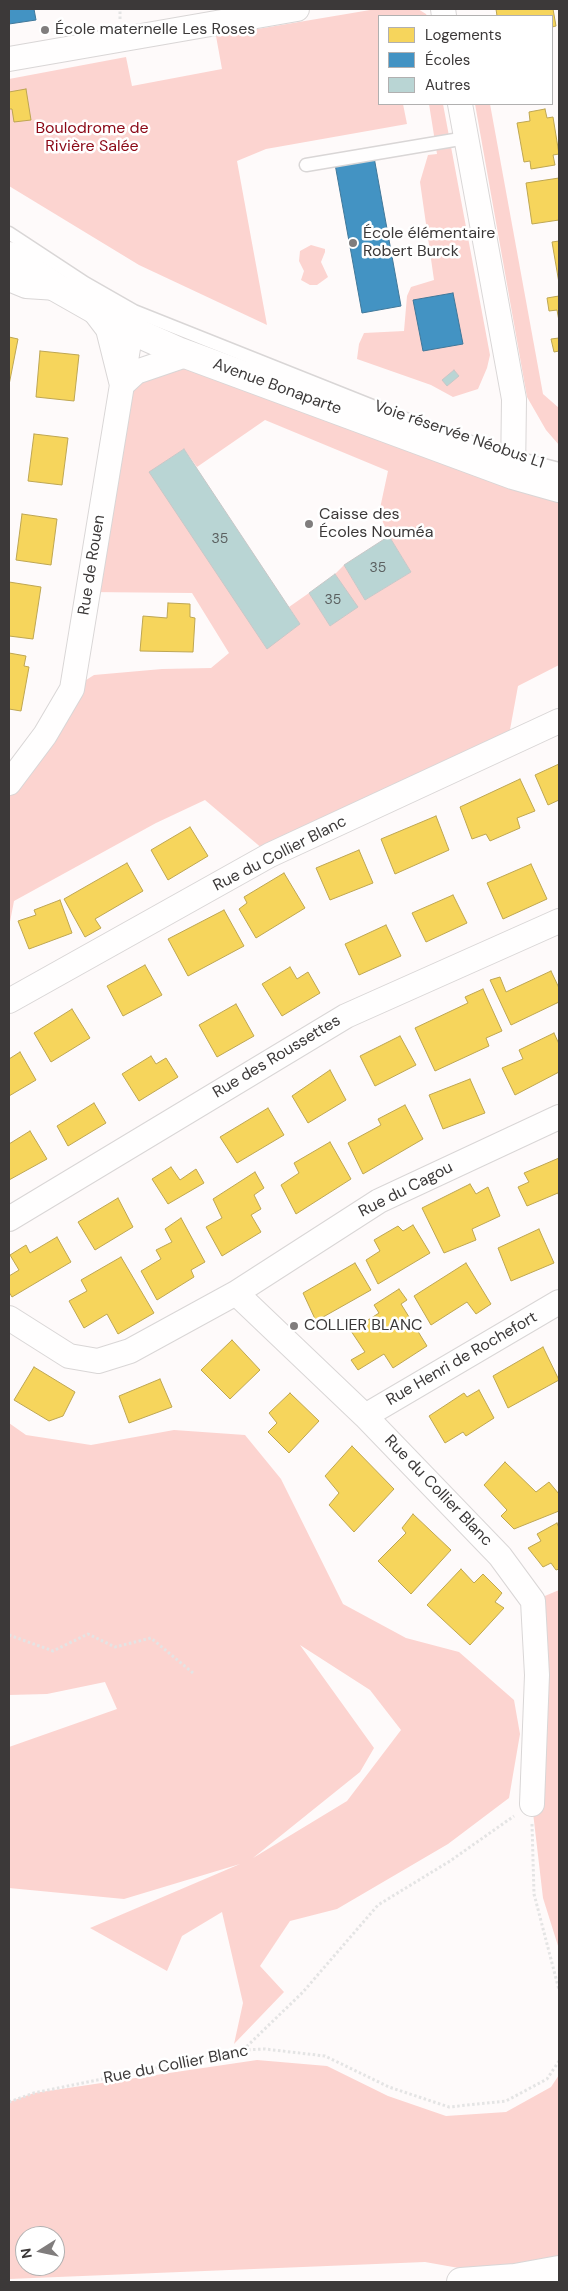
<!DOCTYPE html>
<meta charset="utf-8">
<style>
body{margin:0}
#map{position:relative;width:568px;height:2291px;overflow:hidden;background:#fefafa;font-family:"DM Sans",sans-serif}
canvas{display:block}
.frame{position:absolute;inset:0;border:10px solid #3c3939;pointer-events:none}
.legend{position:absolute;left:378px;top:15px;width:175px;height:90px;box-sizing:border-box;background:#fff;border:1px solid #b1b0b0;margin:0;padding:6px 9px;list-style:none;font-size:15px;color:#3c3939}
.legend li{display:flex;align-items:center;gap:10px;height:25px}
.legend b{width:25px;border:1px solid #b1b0b0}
.north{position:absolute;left:15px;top:2226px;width:50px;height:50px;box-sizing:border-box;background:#fff;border:1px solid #b1b0b0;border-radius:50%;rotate:260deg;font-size:14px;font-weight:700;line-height:20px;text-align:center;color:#3c3939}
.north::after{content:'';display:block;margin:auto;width:18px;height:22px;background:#807d7d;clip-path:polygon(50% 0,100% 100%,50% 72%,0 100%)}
</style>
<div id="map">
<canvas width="568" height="2291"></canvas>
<div class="frame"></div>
<ul class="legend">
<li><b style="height:14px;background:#f6d55c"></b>Logements</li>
<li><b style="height:14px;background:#4393c3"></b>Écoles</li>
<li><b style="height:14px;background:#b9d5d4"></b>Autres</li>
</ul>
<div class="north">N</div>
</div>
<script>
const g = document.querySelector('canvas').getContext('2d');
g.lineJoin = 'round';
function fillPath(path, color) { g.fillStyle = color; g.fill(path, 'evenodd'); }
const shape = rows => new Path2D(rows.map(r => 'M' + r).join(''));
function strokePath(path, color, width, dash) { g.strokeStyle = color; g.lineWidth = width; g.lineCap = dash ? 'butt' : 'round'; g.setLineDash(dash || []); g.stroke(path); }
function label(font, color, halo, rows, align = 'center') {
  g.font = font + ' "DM Sans",sans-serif'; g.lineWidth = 5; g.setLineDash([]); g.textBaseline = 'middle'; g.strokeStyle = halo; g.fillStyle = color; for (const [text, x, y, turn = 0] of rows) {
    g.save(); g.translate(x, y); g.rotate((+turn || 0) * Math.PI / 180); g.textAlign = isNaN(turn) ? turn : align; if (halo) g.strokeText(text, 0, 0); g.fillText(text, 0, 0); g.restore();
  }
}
fillPath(shape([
 [376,9,418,9,426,14,427,16,379,16,379,104,403,104,407,124,266,149,237,161,267,325,139,265,9,186,9,79,126,57,132,86,222,69,216,36],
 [429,104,443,104,490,355,487,368,478,389,453,397,431,385,357,359,359,344,364,333,404,331,407,296,411,287,434,280,420,182,428,155,437,154],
 [475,104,490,104,543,394,559,408,559,445,546,430,527,397],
 [311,245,325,249,325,252,321,262,328,277,317,285,310,285,301,280,304,271,299,261,300,251],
 [186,355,559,488,559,665,518,686,507,746,270,855,205,800,156,823,14,901,9,927,9,783,72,689,94,675,162,669,211,668,229,653,192,593,88,592,122,385],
 [265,420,388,471,379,513,389,536,411,572,365,600,344,565,335,574,357,607,330,626,309,593,289,607,300,624,267,648,150,472,184,449,197,467],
 [9,1423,26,1435,91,1445,174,1430,245,1435,281,1479,343,1604,406,1638,459,1652,514,1700,520,1734,509,1798,448,1844,337,1909,290,1921,260,1966,284,1992,234,2044,243,2003,222,1912,182,1936,167,1971,90,1928,240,1864,124,1899,9,1888,9,1747,117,1709,105,1682,47,1694,9,1695],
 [300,1645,370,1690,401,1730,347,1801,253,1858,360,1772,374,1748],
 [559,1590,559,1949,543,1898,532,1804,533,1601],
 [257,2060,327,2066,388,2096,446,2116,506,2112,551,2087,559,2075,559,2270,515,2278,425,2262,9,2279,9,2102,34,2093],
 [25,2236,55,2236,55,2266,25,2266]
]), '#fcd4d0');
const homes = shape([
 [496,9,553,9,556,26,552,27,552,16,497,16,496,9],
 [26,89,31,120,14,122,12,109,9,109,9,92,26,89],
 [545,109,547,118,553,117,559,154,553,155,555,165,531,169,530,161,524,162,517,123,530,121,529,112,545,109],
 [559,178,559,220,532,224,526,183,559,178],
 [559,241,559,283,552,242,559,241],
 [559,296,559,321,557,310,549,311,547,298,559,296],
 [9,337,18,339,9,385,9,337],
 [559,338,559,351,554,352,551,339,559,338],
 [40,351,79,355,74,401,36,397,40,351],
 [34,434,68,438,62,485,28,481,34,434],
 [22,514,57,519,51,565,16,560,22,514],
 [9,582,41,587,33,639,9,636,9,582],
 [168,603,190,604,190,617,195,618,193,652,140,651,143,616,167,618,168,603],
 [9,653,26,656,24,666,29,667,21,711,9,709,9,653],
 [559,764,559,800,548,805,535,775,559,764],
 [520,779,535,811,517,818,520,828,490,841,486,834,472,839,460,807,520,779],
 [436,816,449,850,395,874,381,839,436,816],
 [190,827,208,856,168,880,151,850,190,827],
 [359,850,373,883,330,900,316,868,359,850],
 [127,863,143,891,95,919,101,928,85,937,64,899,127,863],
 [531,864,547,899,503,919,487,883,531,864],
 [284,873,305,908,256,938,239,909,247,903,244,897,284,873],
 [453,895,467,923,426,942,412,913,453,895],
 [60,900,72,933,29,949,18,921,36,915,34,910,60,900],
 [224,910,244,946,188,976,168,939,224,910],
 [386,925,401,956,359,975,345,944,386,925],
 [145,965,162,995,123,1016,107,986,145,965],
 [290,967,297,979,308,972,320,993,282,1016,262,984,290,967],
 [551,971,559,988,559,1002,511,1025,490,980,500,977,506,992,551,971],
 [483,989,502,1031,486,1038,489,1046,435,1071,415,1028,468,1003,465,997,483,989],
 [236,1004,254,1036,217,1057,199,1025,236,1004],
 [72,1009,90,1038,51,1062,34,1033,72,1009],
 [554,1033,559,1044,559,1072,515,1095,502,1068,523,1059,519,1050,554,1033],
 [400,1036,416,1065,375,1086,360,1056,400,1036],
 [20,1052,36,1080,9,1096,9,1059,20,1052],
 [151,1056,156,1064,166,1058,178,1077,139,1101,122,1074,151,1056],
 [330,1070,346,1100,308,1123,292,1096,330,1070],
 [470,1079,485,1113,443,1129,429,1095,470,1079],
 [94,1103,106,1123,68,1146,57,1126,94,1103],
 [405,1105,423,1139,363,1174,348,1143,381,1125,378,1119,405,1105],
 [268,1108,284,1135,237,1163,220,1137,268,1108],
 [30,1131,47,1159,9,1180,9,1144,30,1131],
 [330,1142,351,1179,296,1214,281,1185,299,1173,294,1163,330,1142],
 [559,1158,559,1197,558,1193,527,1206,518,1187,529,1182,524,1173,559,1158],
 [171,1167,180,1180,196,1169,204,1183,168,1204,152,1179,171,1167],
 [255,1172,264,1188,254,1195,261,1209,251,1215,261,1232,222,1256,206,1227,222,1218,213,1199,255,1172],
 [470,1184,476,1194,488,1187,500,1216,472,1229,476,1240,444,1253,422,1208,470,1184],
 [118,1198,133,1227,95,1250,78,1222,118,1198],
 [181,1218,205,1262,191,1270,194,1277,157,1300,141,1271,161,1259,156,1250,172,1242,165,1229,181,1218],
 [413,1225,430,1253,378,1284,366,1260,380,1251,374,1240,398,1226,403,1231,413,1225],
 [539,1229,554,1263,511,1281,498,1248,539,1229],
 [57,1237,71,1262,12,1297,9,1292,9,1276,19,1270,10,1255,26,1245,30,1253,57,1237],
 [121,1257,154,1313,118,1334,107,1314,84,1328,69,1301,87,1291,81,1280,121,1257],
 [355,1263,371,1290,316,1321,303,1293,355,1263],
 [466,1263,491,1304,476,1314,467,1302,431,1325,414,1296,466,1263],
 [399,1289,407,1300,401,1304,427,1346,393,1368,384,1354,358,1370,351,1360,365,1352,351,1331,379,1313,374,1305,399,1289],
 [232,1340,260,1370,230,1399,201,1370,232,1340],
 [543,1347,559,1380,508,1408,493,1376,543,1347],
 [34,1367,75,1392,63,1416,49,1421,14,1400,34,1367],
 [160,1379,172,1407,129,1423,119,1396,160,1379],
 [479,1390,494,1418,466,1436,463,1432,445,1443,429,1416,464,1393,467,1397,479,1390],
 [290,1393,319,1421,289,1453,268,1432,277,1423,269,1413,290,1393],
 [352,1446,394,1489,354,1532,329,1505,339,1493,325,1476,352,1446],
 [505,1462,536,1492,549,1482,559,1494,559,1511,514,1529,501,1516,507,1510,484,1485,505,1462],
 [413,1514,451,1550,411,1594,378,1561,406,1533,402,1528,413,1514],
 [557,1523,559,1528,559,1569,556,1570,551,1563,543,1567,528,1548,541,1541,537,1534,557,1523],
 [461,1569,474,1583,483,1574,502,1593,495,1602,504,1608,470,1645,427,1605,461,1569]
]);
fillPath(homes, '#f6d55c');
strokePath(homes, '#bea652', 1);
const schools = shape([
 [9,9,34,9,36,20,9,24,9,9],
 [374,157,401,306,362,313,335,164,374,157],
 [453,293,463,344,423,351,413,300,453,293]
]);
fillPath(schools, '#4393c3');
strokePath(schools, '#41789a', 1);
const building = shape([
 [454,370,459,376,447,386,442,380,454,370],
 [184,449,300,624,267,649,149,472,184,449],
 [389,536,411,572,365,600,344,565,389,536],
 [335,574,358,607,330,626,309,593,335,574]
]);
fillPath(building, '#b9d5d4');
strokePath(building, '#c8c7c7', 1);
const service = shape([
 [306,165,466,138],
 [9,233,85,283,134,311,400,417,513,457,559,469]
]);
const minor = shape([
 [443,9,444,16],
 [9,59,297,9],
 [460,104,514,399,513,475],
 [9,279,26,286,57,288],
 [92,308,108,329,122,385,136,372,186,355],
 [9,783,45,735,72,689,131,330],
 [9,1001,270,855,559,721],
 [9,1219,346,1016,559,921],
 [236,1293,379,1201,559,1117],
 [9,1318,69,1356,98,1361,130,1351,236,1293,365,1416,500,1556,533,1601,537,1675,532,1804],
 [365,1416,559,1302]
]);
const secondary = shape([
 [9,256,57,288,131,330,180,352,513,475,559,488]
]);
const trunk = shape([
 [461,2282,515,2278,559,2270]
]);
strokePath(service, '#d9d6d6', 15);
strokePath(minor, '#d9d6d6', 26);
strokePath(secondary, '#d9d6d6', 30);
strokePath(trunk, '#d9d6d6', 30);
strokePath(shape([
 [120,19,120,9],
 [9,1635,53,1651,88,1634,115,1647,151,1638,193,1673],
 [532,1824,534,1894,559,1990],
 [243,2050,303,1992,378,1905,450,1861,514,1816],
 [9,2102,34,2093,243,2050,265,2049,325,2056,389,2087,449,2107,506,2101,547,2079,559,2061]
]), '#e4e4e4', 3, [2.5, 2.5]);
strokePath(service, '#fffefe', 12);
strokePath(minor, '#fffefe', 24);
strokePath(secondary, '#fffefe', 28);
strokePath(trunk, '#fffefe', 28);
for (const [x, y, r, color] of [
 [45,30,5,"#807d7d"],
 [353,243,5,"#807d7d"],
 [309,524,5,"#807d7d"],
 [294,1326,5,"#807d7d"]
]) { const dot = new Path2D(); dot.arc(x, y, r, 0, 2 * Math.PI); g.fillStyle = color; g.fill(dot); strokePath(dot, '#fff', 2); }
label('14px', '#5b6060', null, [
 ["35",220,539],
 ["35",378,568],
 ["35",333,600]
]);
label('16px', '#3c3939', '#fff', [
 ["École maternelle Les Roses",55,30],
 ["École élémentaire",363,234],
 ["Robert Burck",363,252],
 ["Caisse des",319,515],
 ["Écoles Nouméa",319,533],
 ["COLLIER BLANC",304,1326]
], 'left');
label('16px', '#8b0816', '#fff', [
 ["Boulodrome de",92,129],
 ["Rivière Salée",92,147]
]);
label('16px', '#3c3939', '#fff', [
 ["Avenue Bonaparte",277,387,20],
 ["Voie réservée Néobus L1",459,435,19],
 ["Rue de Rouen",92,565,-81],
 ["Rue du Collier Blanc",280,854,-27],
 ["Rue des Roussettes",277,1057,-31],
 ["Rue du Cagou",406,1190,-27],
 ["Rue Henri de Rochefort",462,1359,-30],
 ["Rue du Collier Blanc",438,1491,46],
 ["Rue du Collier Blanc",176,2065,-11]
]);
</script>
